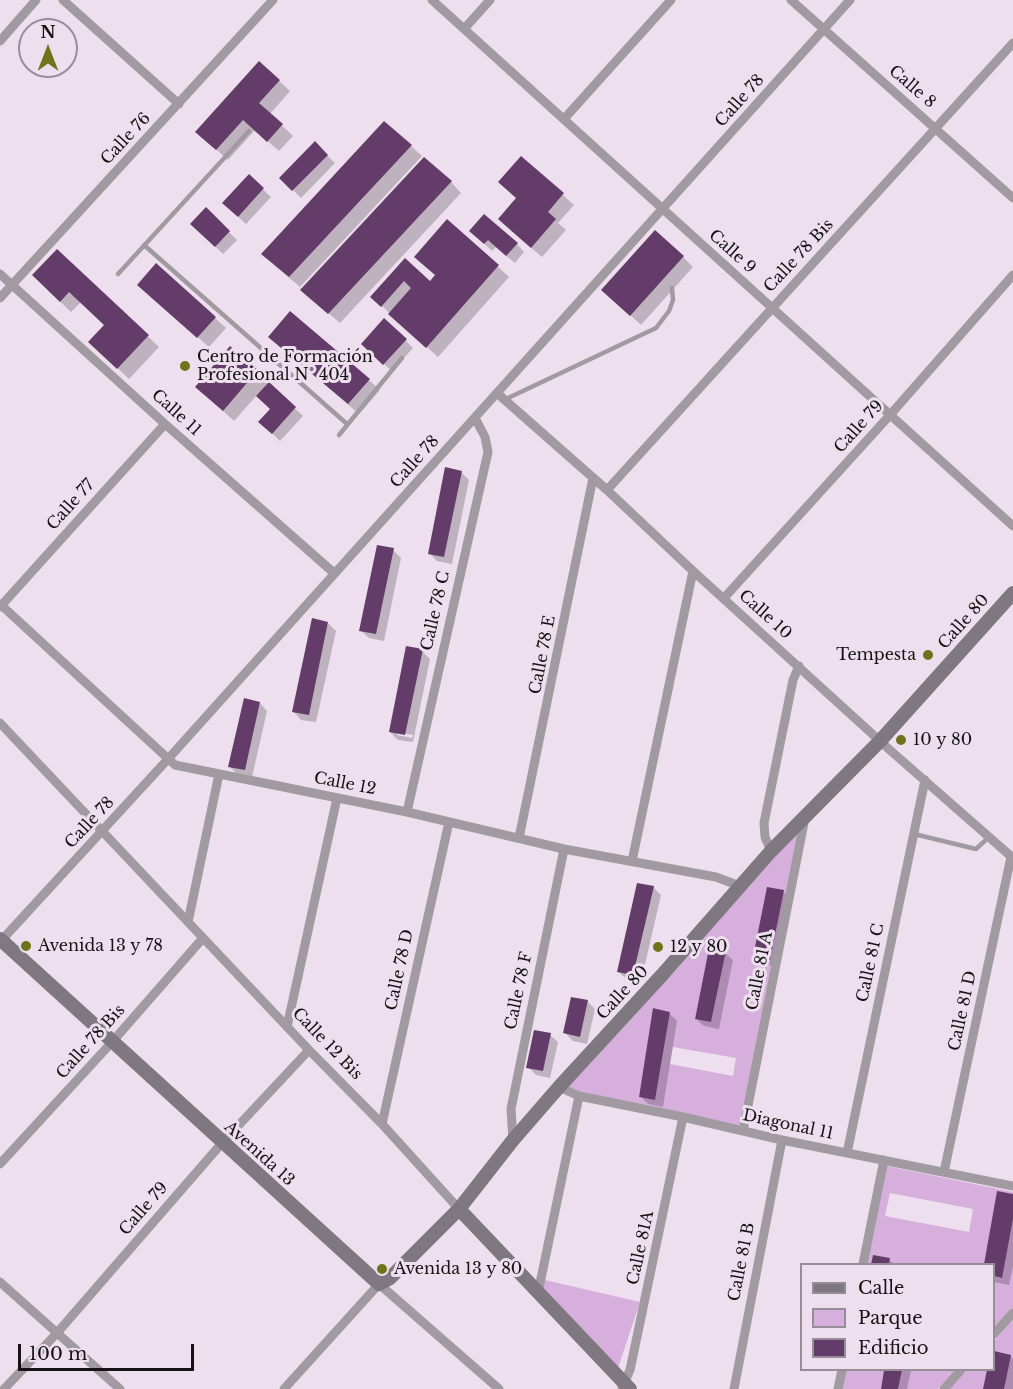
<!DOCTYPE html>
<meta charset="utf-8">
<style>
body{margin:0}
#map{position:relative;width:1013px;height:1389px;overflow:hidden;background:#eddfee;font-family:"Libre Baskerville",serif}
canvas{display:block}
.legend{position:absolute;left:800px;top:1263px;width:195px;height:108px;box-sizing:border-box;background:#eddfee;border:2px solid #978d98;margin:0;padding:8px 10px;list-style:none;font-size:18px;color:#161216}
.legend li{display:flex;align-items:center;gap:12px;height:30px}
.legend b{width:30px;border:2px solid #978d98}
.north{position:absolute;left:18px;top:18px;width:60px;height:60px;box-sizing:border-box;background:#eddfee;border:2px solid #978d98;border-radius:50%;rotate:0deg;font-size:16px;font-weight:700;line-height:24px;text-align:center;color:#161216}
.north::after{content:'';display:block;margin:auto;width:21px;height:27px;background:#6f741c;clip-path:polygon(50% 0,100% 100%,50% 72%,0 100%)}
.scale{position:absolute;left:18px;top:1344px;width:176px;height:27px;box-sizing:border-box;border:3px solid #161216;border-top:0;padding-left:8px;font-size:18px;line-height:21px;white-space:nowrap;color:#161216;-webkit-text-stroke:4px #eddfee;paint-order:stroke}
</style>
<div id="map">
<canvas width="1013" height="1389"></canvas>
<ul class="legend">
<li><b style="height:8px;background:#807881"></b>Calle</li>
<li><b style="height:16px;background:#d7afdc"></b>Parque</li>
<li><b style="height:16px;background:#643c69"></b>Edificio</li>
</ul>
<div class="north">N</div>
<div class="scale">100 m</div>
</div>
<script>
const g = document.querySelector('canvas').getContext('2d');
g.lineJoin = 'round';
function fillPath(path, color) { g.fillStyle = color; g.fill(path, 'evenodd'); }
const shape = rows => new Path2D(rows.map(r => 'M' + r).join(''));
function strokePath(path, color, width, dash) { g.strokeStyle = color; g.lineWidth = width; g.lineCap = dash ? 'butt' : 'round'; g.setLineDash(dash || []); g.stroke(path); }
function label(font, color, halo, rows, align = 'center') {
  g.font = font + ' "Libre Baskerville",serif'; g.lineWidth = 6; g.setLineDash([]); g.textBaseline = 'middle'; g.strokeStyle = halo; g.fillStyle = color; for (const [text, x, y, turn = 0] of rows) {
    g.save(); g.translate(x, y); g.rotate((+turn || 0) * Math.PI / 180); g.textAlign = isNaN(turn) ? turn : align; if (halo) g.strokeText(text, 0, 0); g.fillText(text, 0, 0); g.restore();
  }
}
fillPath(shape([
 [805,817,743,1131,559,1087],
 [709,948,726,951,711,1022,695,1019],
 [654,1008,670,1012,655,1100,639,1097],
 [673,1047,736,1058,733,1076,670,1064],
 [887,1166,1013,1192,1013,1194,997,1192,984,1264,889,1264,890,1258,873,1256,871,1264,867,1264],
 [890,1193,973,1209,969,1232,885,1216],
 [1013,1219,1013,1308,994,1329,994,1276,1001,1278],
 [545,1280,640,1302,618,1368,542,1294],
 [1013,1320,1013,1389,949,1389,967,1370,994,1370,994,1341],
 [845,1370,884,1370,881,1389,841,1389],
 [902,1370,956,1370,938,1389,898,1389]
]), '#d7afdc');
fillPath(shape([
 [260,63,290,91,270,114,293,136,279,151,255,130,228,160,208,142],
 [315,144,335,163,301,198,281,178],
 [411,146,422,156,300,287,273,264],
 [522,158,574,205,558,223,566,230,542,257,510,230,518,199],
 [249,176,271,197,246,224,232,211],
 [451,182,461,193,340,323,313,300],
 [206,210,237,240,223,254,192,224],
 [447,221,509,277,438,357,372,297,405,260,431,283,437,276],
 [471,231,517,244,524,252,515,263,496,247,492,251],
 [57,251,159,347,129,379,101,352,106,325,81,302,71,312,44,286],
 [683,257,693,267,641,325,614,300],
 [150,295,215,318,226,328,209,347],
 [405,340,413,348,392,371,370,352],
 [281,347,369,380,380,390,359,414],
 [230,348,303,416,280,441,268,429,271,409,257,395,234,421,197,387],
 [461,472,469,480,452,564,437,561,429,553],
 [393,550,401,558,384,641,369,638,361,631],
 [328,623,336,631,316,722,301,720,294,712],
 [422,651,430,659,413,742,398,740,390,732],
 [397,732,413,735,412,738,397,735],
 [260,703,267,711,252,777,237,774,230,767],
 [653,887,661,895,641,982,626,979,618,971],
 [783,892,791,899,778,967,763,964,755,956],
 [725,953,733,960,719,1029,704,1026,696,1019],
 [587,1001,595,1009,587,1044,573,1041,565,1033],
 [669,1013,677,1021,663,1107,648,1104,640,1096],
 [550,1035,558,1042,550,1078,536,1075,528,1067],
 [999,1193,1013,1196,1013,1266,1009,1285,994,1282,994,1264,985,1264],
 [874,1257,889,1260,894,1264,873,1264],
 [994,1353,1010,1356,1013,1359,1013,1389,985,1389,988,1370,994,1370],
 [886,1370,911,1370,907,1389,882,1389]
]), '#0003');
fillPath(shape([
 [259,61,280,80,259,103,283,124,267,142,243,120,216,150,195,132],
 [384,121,412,145,289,277,261,254],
 [315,141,328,155,292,191,279,178],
 [521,156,564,193,548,212,556,219,531,248,498,219,516,198,498,182],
 [424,157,452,181,328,314,300,290],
 [249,174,264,188,238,217,222,203],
 [206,207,230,231,215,247,190,224],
 [484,214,518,243,506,256,488,240,484,244,469,231],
 [447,219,499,265,426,348,388,314,411,288,404,281,381,307,370,297,405,258,430,281,435,275,414,257],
 [655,230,684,256,630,316,601,290],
 [57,249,149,335,117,369,88,342,104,325,69,292,60,302,32,275],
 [156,263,216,317,197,338,137,285],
 [290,311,370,379,348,404,268,337],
 [384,318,407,339,383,365,361,344],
 [230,346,258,370,223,411,195,387],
 [269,382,296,407,272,434,258,422,270,409,256,396],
 [445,467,462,471,444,557,428,554],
 [377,545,394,548,376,634,359,631],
 [312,618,328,622,309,715,292,712],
 [406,646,423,649,405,735,389,732],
 [244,698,260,702,245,770,228,767],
 [637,883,654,886,633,975,617,972],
 [767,887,784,890,770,960,753,957],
 [709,948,726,951,711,1022,695,1019],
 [571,997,588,1000,580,1037,563,1033],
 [653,1008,670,1012,655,1100,639,1097],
 [534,1030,551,1033,543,1071,526,1068],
 [997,1191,1013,1194,1013,1219,1002,1278,994,1276,994,1264,984,1264],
 [873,1255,890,1258,889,1264,871,1264],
 [994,1351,1011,1355,1004,1389,983,1389,987,1370,994,1370],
 [884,1370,902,1370,898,1389,881,1389]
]), '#643c69');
strokePath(shape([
 [144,245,347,424],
 [118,274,249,131],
 [506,399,656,328,669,311,673,300,672,288],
 [339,435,402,358],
 [914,834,976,849,989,837]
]), '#a19ba1', 4.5);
strokePath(shape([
 [63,0,179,104],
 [432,0,1013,526],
 [791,0,1013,198],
 [464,29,490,0],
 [0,41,36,0],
 [564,119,671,0],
 [0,274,165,424,334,573],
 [0,298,273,0],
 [498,394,607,490,693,571,891,751,1013,858],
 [607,490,1013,43],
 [724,598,890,415,1013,275],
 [0,604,175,765,407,812,564,849,716,877,740,886],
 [0,607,165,424],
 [0,723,309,1050,382,1124,459,1209],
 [407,812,488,452,485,437,475,418],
 [519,838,593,478],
 [771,851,765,837,764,823,793,680,799,666],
 [632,861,693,571],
 [188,922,219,774],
 [0,942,168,759,850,0],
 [287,1027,337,798],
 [559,1087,579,1096,683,1117,782,1140,1013,1186],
 [382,1124,449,822],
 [743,1131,805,818],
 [513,1140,511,1109,564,849],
 [847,1153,925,780],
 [0,1164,113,1041,203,938],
 [944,1172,1011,857],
 [863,1264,884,1160],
 [0,1282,120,1389],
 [538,1293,579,1096],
 [994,1334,1013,1313],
 [622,1387,630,1370,683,1117],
 [4,1389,57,1333,222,1143,309,1050],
 [284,1389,379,1284,499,1389],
 [734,1389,782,1140],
 [838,1389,842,1370],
 [944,1389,961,1370]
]), '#a19ba1', 9);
strokePath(shape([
 [0,939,379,1284,390,1278,459,1209,513,1140,559,1087,662,975,771,851,880,741,1013,593],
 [459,1209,630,1389]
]), '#807881', 14);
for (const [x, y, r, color] of [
 [185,366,6,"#6f741c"],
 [928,655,6,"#6f741c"],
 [901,740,6,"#6f741c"],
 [26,946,6,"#6f741c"],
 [658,947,6,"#6f741c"],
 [382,1269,6,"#6f741c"]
]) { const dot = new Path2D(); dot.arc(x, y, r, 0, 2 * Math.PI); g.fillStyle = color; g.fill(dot); strokePath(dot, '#eddfee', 2); }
label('16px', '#161216', '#eddfee', [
 ["Calle 8",912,87,41],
 ["Calle 78",740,101,-48],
 ["Calle 76",126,139,-47],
 ["Calle 9",732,252,42],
 ["Calle 78 Bis",799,256,-47],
 ["Calle 11",176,413,42],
 ["Calle 79",859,427,-48],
 ["Calle 78",415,462,-48],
 ["Calle 77",71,505,-48],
 ["Calle 78 C",436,611,-77],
 ["Calle 10",765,615,42],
 ["Calle 80",964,622,-48],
 ["Calle 78 E",543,655,-79],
 ["Calle 12",345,784,11],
 ["Calle 78",90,823,-47],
 ["Calle 81 C",871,963,-78],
 ["Calle 78 D",400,970,-78],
 ["Calle 81 A",760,971,-79],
 ["Calle 78 F",519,991,-78],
 ["Calle 80",623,993,-47],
 ["Calle 81 D",963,1011,-78],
 ["Calle 78 Bis",91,1042,-48],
 ["Calle 12 Bis",327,1044,46],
 ["Diagonal 11",788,1125,12],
 ["Avenida 13",259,1154,42],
 ["Calle 79",144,1209,-49],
 ["Calle 81A",641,1248,-78],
 ["Calle 81 B",742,1262,-79]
]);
label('16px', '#161216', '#eddfee', [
 ["Centro de Formación",197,357],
 ["Profesional N° 404",197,375],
 ["Tempesta",916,655,"right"],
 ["10 y 80",913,740],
 ["Avenida 13 y 78",38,946],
 ["12 y 80",670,947],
 ["Avenida 13 y 80",394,1269]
], 'left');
</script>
